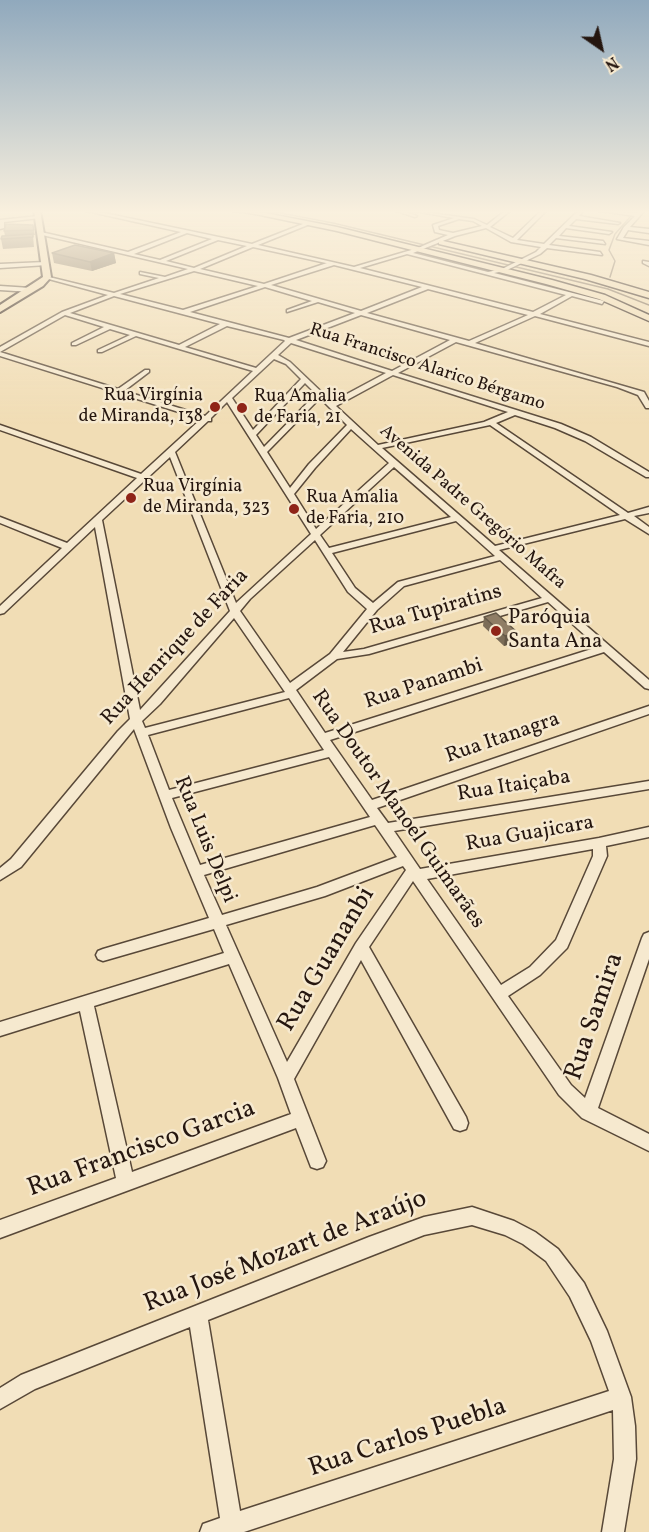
<!DOCTYPE html>
<meta charset="utf-8">
<style>
body{margin:0}
#map{position:relative;width:649px;height:1532px;overflow:hidden;background:#f1ddb5;font-family:Vollkorn,serif}
canvas{display:block}
.north{position:absolute;left:571px;top:18px;width:60px;height:60px;-webkit-text-stroke:4px #f6e9cf;paint-order:stroke;rotate:146deg;font-size:16px;font-weight:700;line-height:24px;text-align:center;color:#25160f}
.north::after{content:'';display:block;margin:auto;width:21px;height:27px;background:#25160f;clip-path:polygon(50% 0,100% 100%,50% 72%,0 100%)}
</style>
<div id="map">
<canvas width="649" height="1532"></canvas>
<div class="north">N</div>
</div>
<script>
const g = document.querySelector('canvas').getContext('2d');
g.lineJoin = 'round';
const shape = rows => new Path2D(rows.map(r => 'M' + r).join(''));
function strokePath(path, color, width, dash) { g.strokeStyle = color; g.lineWidth = width; g.lineCap = dash ? 'butt' : 'round'; g.setLineDash(dash || []); g.stroke(path); }
function fillPath(path, color) { g.fillStyle = color; g.fill(path, 'evenodd'); }
function label(font, color, halo, rows, align = 'center') {
  g.font = font + ' Vollkorn,serif'; g.lineWidth = 5; g.setLineDash([]); g.textBaseline = 'middle'; g.strokeStyle = halo; g.fillStyle = color; for (const [text, x, y, turn = 0] of rows) {
    g.save(); g.translate(x, y); g.rotate((+turn || 0) * Math.PI / 180); g.textAlign = isNaN(turn) ? turn : align; if (halo) g.strokeText(text, 0, 0); g.fillText(text, 0, 0); g.restore();
  }
}
strokePath(shape([
 [265,210,333,223,608,289,649,305],
 [610,277,615,261,609,250,615,234,631,216]
]), '#766551', 1.5);
const minor = shape([
 [82,210,90,210,252,244,308,222,310,224,258,245,354,267,418,248,448,235,435,232,433,225,454,218,408,210,474,219,487,225,506,210,511,210,490,227,513,238,542,210,547,210,517,240,544,244,579,210,584,210,579,216,620,223,618,224,576,219,569,226,612,232,609,234,566,228,559,236,603,241,605,244,556,238,549,245,600,252,602,255,547,248,540,254,505,271,494,273,604,301,602,304,572,296,540,314,649,342,649,346,535,316,475,343,644,392,649,401,649,408,646,408,638,395,617,387,456,342,398,373,561,424,591,437,649,472,649,477,646,477,585,441,555,428,515,415,496,423,628,513,649,507,649,513,634,516,649,527,649,534,625,519,499,550,649,680,649,689,645,688,604,652,330,740,372,800,649,706,649,714,377,808,388,823,649,781,649,789,394,831,420,869,599,838,649,827,649,837,606,846,607,856,567,948,540,975,508,996,571,1085,585,1098,642,938,644,934,649,932,649,959,598,1108,649,1134,649,1151,582,1118,559,1095,413,881,369,947,466,1117,468,1123,466,1129,460,1131,454,1129,361,960,294,1079,326,1161,323,1167,317,1169,311,1167,296,1128,0,1238,0,1220,116,1178,80,1011,0,1036,0,1022,224,953,214,929,103,961,98,959,96,955,98,951,103,949,209,918,171,828,134,729,21,867,0,880,0,868,11,859,118,731,130,719,95,527,4,613,0,614,0,606,62,548,0,523,0,517,67,543,137,478,0,430,0,425,141,474,201,419,0,356,0,352,118,389,145,370,149,370,149,372,124,391,205,416,253,371,136,336,102,352,98,352,98,350,130,335,110,329,76,345,72,345,72,343,104,327,65,315,0,352,0,347,62,312,108,295,45,278,45,276,114,293,159,278,140,274,140,272,165,277,188,269,38,234,41,232,128,252,181,232,82,210],
 [459,219,473,221,482,226,453,233,439,230,438,226,459,219],
 [486,228,511,242,541,247,536,252,502,269,488,272,413,253,455,236,486,228],
 [187,233,212,239,160,260,134,254,187,233],
 [218,240,247,246,194,268,166,261,218,240],
 [253,247,326,263,327,263,264,284,200,269,253,247],
 [407,254,566,295,533,312,360,268,407,254],
 [334,265,422,287,361,311,271,285,334,265],
 [194,271,258,286,183,310,120,294,194,271],
 [265,287,312,301,287,310,287,312,318,302,355,313,289,338,190,312,265,287],
 [428,289,528,315,469,341,367,313,428,289],
 [114,296,220,324,179,345,70,313,114,296],
 [361,315,450,340,392,371,296,340,361,315],
 [227,326,284,340,285,341,256,368,185,347,227,326],
 [291,343,386,373,332,402,290,362,278,355,291,343],
 [274,359,286,364,301,379,253,430,232,398,274,359],
 [393,375,508,412,484,422,378,445,336,406,393,375],
 [305,383,316,394,264,447,256,435,305,383],
 [320,398,347,425,309,464,290,488,267,452,320,398],
 [227,402,311,534,236,603,175,452,208,421,211,421,211,418,227,402],
 [490,425,620,515,495,546,382,448,490,425],
 [351,429,389,463,316,529,294,494,315,468,351,429],
 [170,457,230,611,140,710,102,520,170,457],
 [394,467,451,517,329,548,320,535,394,467],
 [456,521,495,556,398,582,373,603,355,588,332,553,456,521],
 [315,540,348,592,367,609,330,654,290,683,240,611,250,599,315,540],
 [500,560,542,598,364,649,343,652,377,610,404,586,500,560],
 [548,602,598,647,325,733,296,690,337,659,369,654,548,602],
 [234,618,285,692,145,728,142,721,160,704,234,618],
 [289,698,324,750,169,790,148,735,289,698],
 [329,757,370,817,200,865,172,798,329,757],
 [375,825,397,857,317,887,222,915,204,875,375,825],
 [593,849,593,856,556,940,530,967,501,985,427,879,593,849],
 [403,866,406,870,356,943,287,1062,226,925,325,896,403,866],
 [229,964,278,1078,291,1114,132,1172,94,1006,229,964],
 [228,210,241,210,258,213,256,214,228,210],
 [393,210,400,210,417,216,415,217,393,210],
 [594,210,637,213,640,210,645,210,630,227,649,229,649,233,628,230,623,238,649,241,649,245,617,239,624,227,635,216,594,210],
 [38,216,40,218,4,222,4,228,0,229,0,220,38,216],
 [643,261,649,262,649,266,643,263,643,261],
 [45,262,47,265,0,268,0,264,45,262],
 [0,286,31,288,34,290,31,292,0,290,0,286],
 [472,1207,514,1221,535,1232,558,1249,584,1283,607,1331,631,1397,635,1426,636,1459,624,1532,602,1532,614,1459,613,1410,244,1532,200,1532,203,1524,220,1518,190,1327,35,1389,0,1409,0,1388,21,1375,369,1237,424,1217,472,1207],
 [472,1225,505,1235,523,1244,546,1261,570,1297,591,1341,609,1391,240,1511,208,1320,424,1235,472,1225]
]);
const major = shape([
 [34,210,40,210,51,277,43,286,0,312,0,305,43,277,34,210]
]);
const highway = shape([
 [236,210,250,210,337,227,552,280,605,295,649,315,649,321,599,299,546,284,337,231,236,210],
 [439,240,591,275,649,292,649,298,585,279,439,244,439,240]
]);
strokePath(minor, '#584838', 3);
strokePath(major, '#25160f', 4);
strokePath(highway, '#25160f', 3);
fillPath(minor, '#f6e9cf');
fillPath(major, '#f1ddb5');
fillPath(highway, '#f1ddb5');
fillPath(shape([
 [33,225,35,235,33,235,34,247,3,249,1,239,5,236,4,231],
 [52,253,114,253,116,263,92,271,54,263],
 [484,617,518,633,516,642,504,646,483,626]
]), '#7b6c57');
fillPath(shape([
 [114,253,116,263,92,271,90,262],
 [518,633,516,642,504,646,505,636]
]), '#645847');
const building = shape([
 [6,224,33,225,34,230,4,231,6,224],
 [33,234,33,237,1,239,2,236,33,234],
 [75,245,114,253,90,262,52,253,75,245],
 [496,613,518,633,505,636,484,617,496,613]
]);
fillPath(building, '#8f7d65');
strokePath(building, '#645847', 1.5);
const sky = g.createLinearGradient(0, 0, 0, 424);
sky.addColorStop(0, '#90a9bd');
sky.addColorStop(0.5, '#f9f0de');
sky.addColorStop(1, '#f9f0de00');
g.fillStyle = sky;
g.fillRect(0, 0, 649, 424);
for (const [x, y, r, color] of [
 [215,407,6,"#8f2418"],
 [242,408,6,"#8f2418"],
 [131,498,6,"#8f2418"],
 [294,509,6,"#8f2418"],
 [496,631,6,"#8f2418"]
]) { const dot = new Path2D(); dot.arc(x, y, r, 0, 2 * Math.PI); g.fillStyle = color; g.fill(dot); strokePath(dot, '#f6e9cf', 2); }
label('18px', '#25160f', '#f6e9cf', [
 ["Rua Francisco Alarico Bérgamo",427,368,18],
 ["Avenida Padre Gregório Mafra",472,508,41]
]);
label('18px', '#25160f', '#f6e9cf', [
 ["Rua Virgínia",203,397,"right"],
 ["de Miranda, 138",203,418,"right"],
 ["Rua Amalia",254,398],
 ["de Faria, 21",254,419],
 ["Rua Virgínia",143,488],
 ["de Miranda, 323",143,509],
 ["Rua Amalia",306,499],
 ["de Faria, 210",306,520]
], 'left');
label('21px', '#25160f', '#f6e9cf', [
 ["Rua Tupiratins",436,611,-16],
 ["Rua Henrique de Faria",176,648,-47],
 ["Rua Panambi",424,685,-18],
 ["Rua Itanagra",503,739,-19],
 ["Rua Itaiçaba",514,787,-9],
 ["Rua Doutor Manoel Guimarães",397,810,55],
 ["Rua Guajicara",530,835,-10],
 ["Rua Luis Delpi",204,840,68]
]);
label('21px', '#25160f', '#f6e9cf', [
 ["Paróquia",508,619],
 ["Santa Ana",508,643]
], 'left');
label('26px', '#25160f', '#f6e9cf', [
 ["Rua Guananbi",328,960,-59],
 ["Rua Samira",596,1017,-71],
 ["Rua Francisco Garcia",142,1150,-20],
 ["Rua José Mozart de Araújo",286,1253,-21],
 ["Rua Carlos Puebla",408,1439,-18]
]);
</script>
